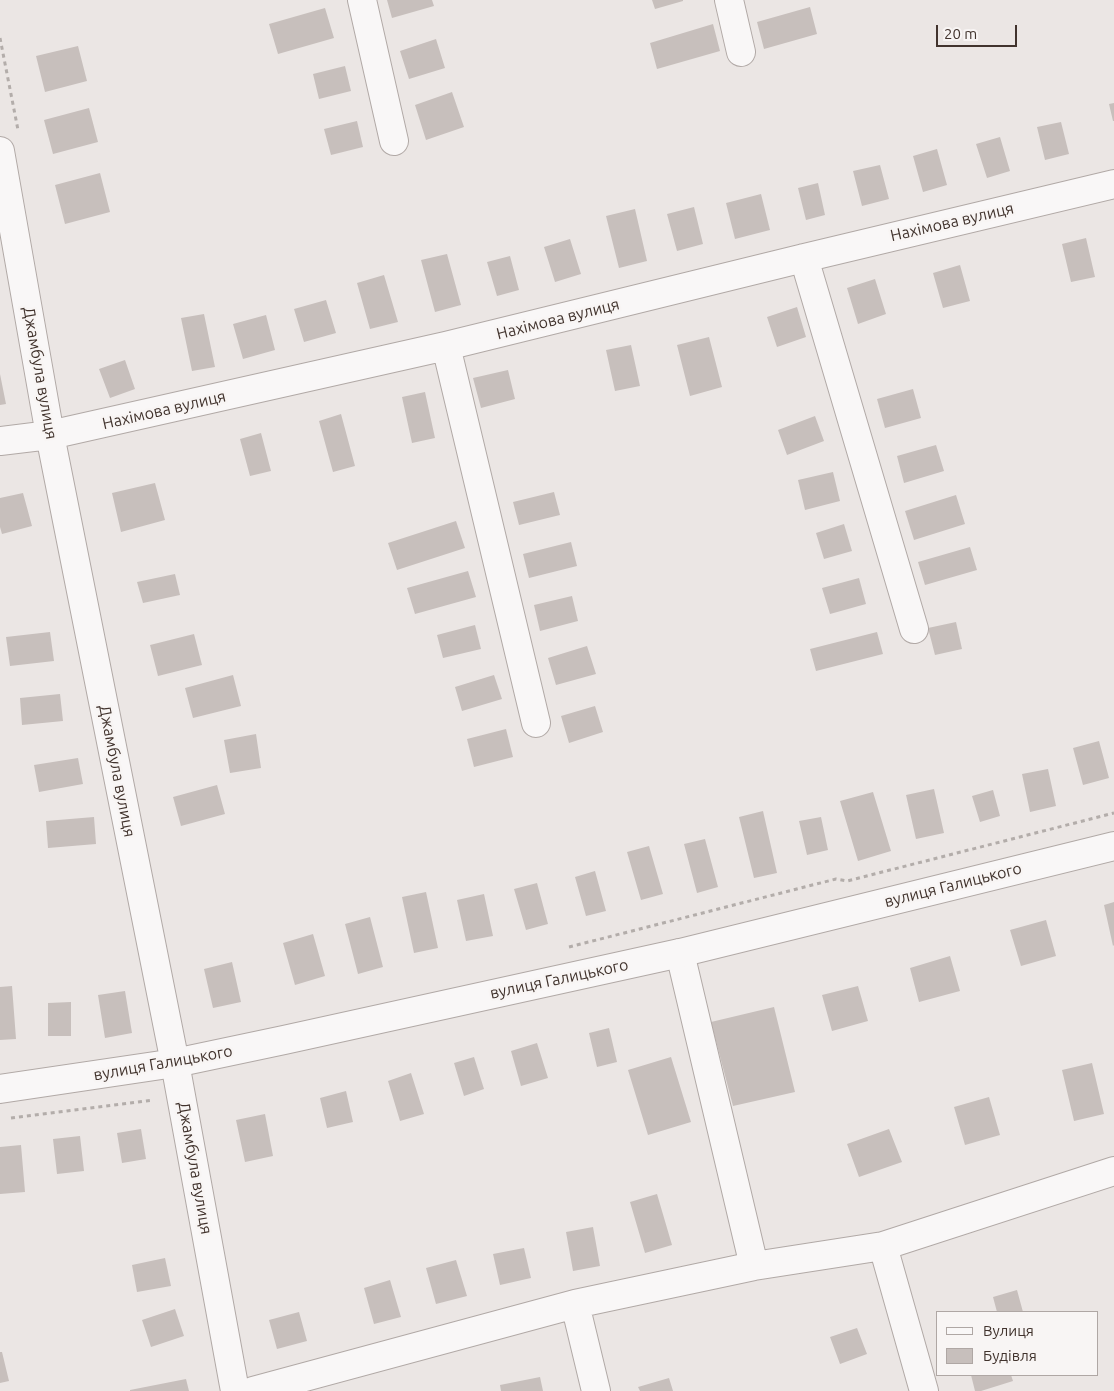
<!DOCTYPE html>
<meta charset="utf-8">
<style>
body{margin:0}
#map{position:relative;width:1114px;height:1391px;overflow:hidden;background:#ebe6e4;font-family:Ubuntu,sans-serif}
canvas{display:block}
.legend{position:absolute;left:936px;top:1311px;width:162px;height:65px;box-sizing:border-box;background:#f8f5f4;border:1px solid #afa7a4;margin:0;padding:6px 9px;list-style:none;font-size:15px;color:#41332d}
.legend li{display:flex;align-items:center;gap:10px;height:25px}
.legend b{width:25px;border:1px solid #afa7a4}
.scale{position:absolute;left:936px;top:25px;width:81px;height:22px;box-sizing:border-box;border:2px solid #41332d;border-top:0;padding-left:6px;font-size:15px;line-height:18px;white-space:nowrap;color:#41332d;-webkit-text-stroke:4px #f8f5f4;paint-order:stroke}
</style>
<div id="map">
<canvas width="1114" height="1391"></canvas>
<ul class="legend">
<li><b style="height:6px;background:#f9f7f7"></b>Вулиця</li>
<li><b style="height:14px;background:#c7bfbc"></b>Будівля</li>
</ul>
<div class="scale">20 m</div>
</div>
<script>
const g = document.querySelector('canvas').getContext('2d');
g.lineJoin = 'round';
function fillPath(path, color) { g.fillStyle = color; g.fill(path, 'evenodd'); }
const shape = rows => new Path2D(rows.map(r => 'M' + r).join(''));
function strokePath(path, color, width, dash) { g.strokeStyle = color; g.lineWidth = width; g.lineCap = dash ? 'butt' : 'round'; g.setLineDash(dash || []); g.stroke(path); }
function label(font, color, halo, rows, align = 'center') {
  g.font = font + ' Ubuntu,sans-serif'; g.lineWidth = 5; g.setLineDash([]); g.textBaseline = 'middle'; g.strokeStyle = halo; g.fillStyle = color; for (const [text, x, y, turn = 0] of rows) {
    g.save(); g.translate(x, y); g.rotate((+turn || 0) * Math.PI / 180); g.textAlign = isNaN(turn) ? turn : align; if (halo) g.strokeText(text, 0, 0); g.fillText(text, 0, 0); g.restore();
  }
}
fillPath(shape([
 [387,0,432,0,434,6,392,18],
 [652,0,683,0,683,1,655,9],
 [810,7,817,34,764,49,757,22],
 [325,8,334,38,278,54,269,24],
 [713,24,720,51,657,69,650,43],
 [436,39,445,68,409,79,400,51],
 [78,46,87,81,45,92,36,56],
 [345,66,351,91,319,99,313,74],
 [452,92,464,127,426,140,415,105],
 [1114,103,1114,121,1113,121,1109,104],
 [89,108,98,142,53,154,44,120],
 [357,121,363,147,331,155,324,129],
 [1061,122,1069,154,1045,160,1037,127],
 [1000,137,1010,171,987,178,976,144],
 [937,149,947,185,923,192,913,156],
 [880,165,889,199,862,206,853,171],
 [100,173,110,212,65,224,55,185],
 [818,183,825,215,806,220,798,188],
 [761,194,770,230,735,239,726,203],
 [694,207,703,244,677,251,667,214],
 [635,209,647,261,619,268,606,216],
 [1086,238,1095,277,1071,282,1062,244],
 [570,239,581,274,555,282,544,247],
 [447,254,461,305,435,312,421,260],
 [510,256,519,290,497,296,487,262],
 [960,265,970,301,943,308,933,273],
 [384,275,398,322,370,329,357,283],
 [875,279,886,314,858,324,847,288],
 [326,300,336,333,304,342,294,309],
 [797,307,806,337,777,347,767,317],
 [204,314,215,367,192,371,181,318],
 [266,315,275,350,243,359,233,324],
 [709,337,722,387,690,396,677,345],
 [631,345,640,386,615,391,606,350],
 [125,360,135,389,110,398,99,369],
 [508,370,515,399,481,408,473,378],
 [0,374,6,404,0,405],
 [913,389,921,418,885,428,877,399],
 [425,392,435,438,412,443,402,397],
 [341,414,355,466,333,472,319,421],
 [815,416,824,441,787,455,778,430],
 [261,433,271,471,250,476,240,439],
 [936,445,944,471,904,483,897,456],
 [833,472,840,501,805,510,798,480],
 [155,483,165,520,121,532,112,493],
 [554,492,560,515,519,525,513,502],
 [23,493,32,526,2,534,0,527,0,498],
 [956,495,965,524,914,540,905,511],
 [456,521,465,548,397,570,388,543],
 [844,524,852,551,824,559,816,533],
 [571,542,577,566,529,578,523,554],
 [970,547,977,570,925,585,918,562],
 [468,571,476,597,415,614,407,588],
 [175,574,180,595,143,603,137,582],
 [859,578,866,604,830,614,822,588],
 [572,596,578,621,540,631,534,605],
 [956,622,962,649,935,655,928,628],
 [475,625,481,649,443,658,437,635],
 [50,632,54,661,10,666,6,637],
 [877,632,883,654,816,671,810,649],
 [194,634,202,665,158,676,150,645],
 [587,646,596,674,556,685,548,658],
 [233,675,241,706,193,718,185,688],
 [494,675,502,699,462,711,455,687],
 [60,694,63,721,22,725,20,698],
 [595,706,603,732,569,743,561,716],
 [506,729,513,757,474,767,467,739],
 [256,734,261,768,230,773,224,740],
 [1099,741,1109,778,1083,785,1073,748],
 [78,758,83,784,39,792,34,765],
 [1048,769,1056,806,1030,812,1022,774],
 [217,785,225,814,181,826,173,797],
 [934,789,944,833,916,839,906,795],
 [993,790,1000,816,980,822,972,796],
 [873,792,891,851,858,861,840,801],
 [763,811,777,873,754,878,739,817],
 [94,817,96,844,48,848,46,821],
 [821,817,828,850,807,855,799,821],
 [705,839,718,887,697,893,684,844],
 [649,846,663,894,641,900,627,852],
 [595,871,606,911,586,916,575,877],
 [537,883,548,924,526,930,514,889],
 [426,892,438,948,414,953,402,897],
 [484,894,493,936,466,941,457,900],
 [1114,902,1114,945,1113,946,1104,905],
 [370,917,383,967,358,974,345,924],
 [1046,920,1056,956,1021,966,1010,930],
 [313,934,325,976,295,985,283,943],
 [950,956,960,991,919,1002,910,968],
 [232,962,241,1002,213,1008,204,969],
 [12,986,16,1039,0,1040,0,987],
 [858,986,868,1021,832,1031,822,995],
 [125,991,132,1033,105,1038,98,995],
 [71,1002,71,1036,48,1036,48,1003],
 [774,1007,795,1092,733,1106,711,1022],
 [609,1028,617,1062,597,1067,589,1033],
 [537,1043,548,1078,521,1086,511,1051],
 [474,1057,484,1089,464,1096,454,1063],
 [671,1057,691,1122,648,1135,628,1070],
 [1092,1063,1104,1114,1074,1121,1062,1070],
 [411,1073,424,1114,400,1121,388,1081],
 [346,1091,353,1122,327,1128,320,1098],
 [989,1097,1000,1135,965,1145,954,1107],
 [265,1114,273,1156,245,1162,236,1120],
 [141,1129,146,1159,122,1163,117,1133],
 [889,1129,902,1162,859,1177,847,1144],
 [80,1136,84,1171,57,1174,53,1139],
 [21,1145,25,1192,0,1194,0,1147],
 [657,1194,672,1245,645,1253,630,1202],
 [593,1227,600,1266,573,1271,566,1232],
 [524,1248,531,1278,500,1285,493,1254],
 [165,1258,171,1286,137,1292,132,1265],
 [456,1260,467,1296,436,1304,426,1268],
 [390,1280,401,1317,374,1324,364,1288],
 [1017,1290,1023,1312,997,1312,993,1297],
 [175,1309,184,1336,151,1347,142,1320],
 [299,1312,307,1341,277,1349,269,1320],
 [857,1328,867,1354,840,1364,830,1337],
 [0,1352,2,1352,9,1381,0,1383],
 [971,1375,1011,1375,1013,1381,981,1391,975,1391],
 [540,1377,543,1391,501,1391,500,1385],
 [669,1378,673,1391,640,1391,638,1387],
 [186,1379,189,1391,130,1391,130,1390]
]), '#c7bfbc');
const minor = shape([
 [362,0,394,141],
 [729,0,741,52],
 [0,151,50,435,175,1063,235,1391],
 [804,258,914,629],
 [446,346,536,723],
 [0,441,50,435,446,346,804,258,1114,184],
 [680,953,754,1266],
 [883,1246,924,1391],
 [575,1304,596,1391],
 [253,1391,575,1304,754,1266,883,1246,1114,1171]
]);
const tertiary = shape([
 [0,1089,175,1063,284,1040,680,953,1114,846]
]);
strokePath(minor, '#b1a9a6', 30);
strokePath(tertiary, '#b1a9a6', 30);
strokePath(shape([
 [0,38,18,130],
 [569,947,836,879,847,881,1114,813],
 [11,1118,153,1100]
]), '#b3adaa', 3, [4, 4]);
strokePath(minor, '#f9f7f7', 28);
strokePath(tertiary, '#f9f7f7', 28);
label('16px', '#41332d', '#f8f5f4', [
 ["Нахімова вулиця",952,222,-13],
 ["Нахімова вулиця",558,319,-14],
 ["Джамбула вулиця",40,373,80],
 ["Нахімова вулиця",164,410,-13],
 ["Джамбула вулиця",117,771,79],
 ["вулиця Галицького",953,885,-14],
 ["вулиця Галицького",559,979,-12],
 ["вулиця Галицького",163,1063,-10],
 ["Джамбула вулиця",195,1168,80]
]);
</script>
